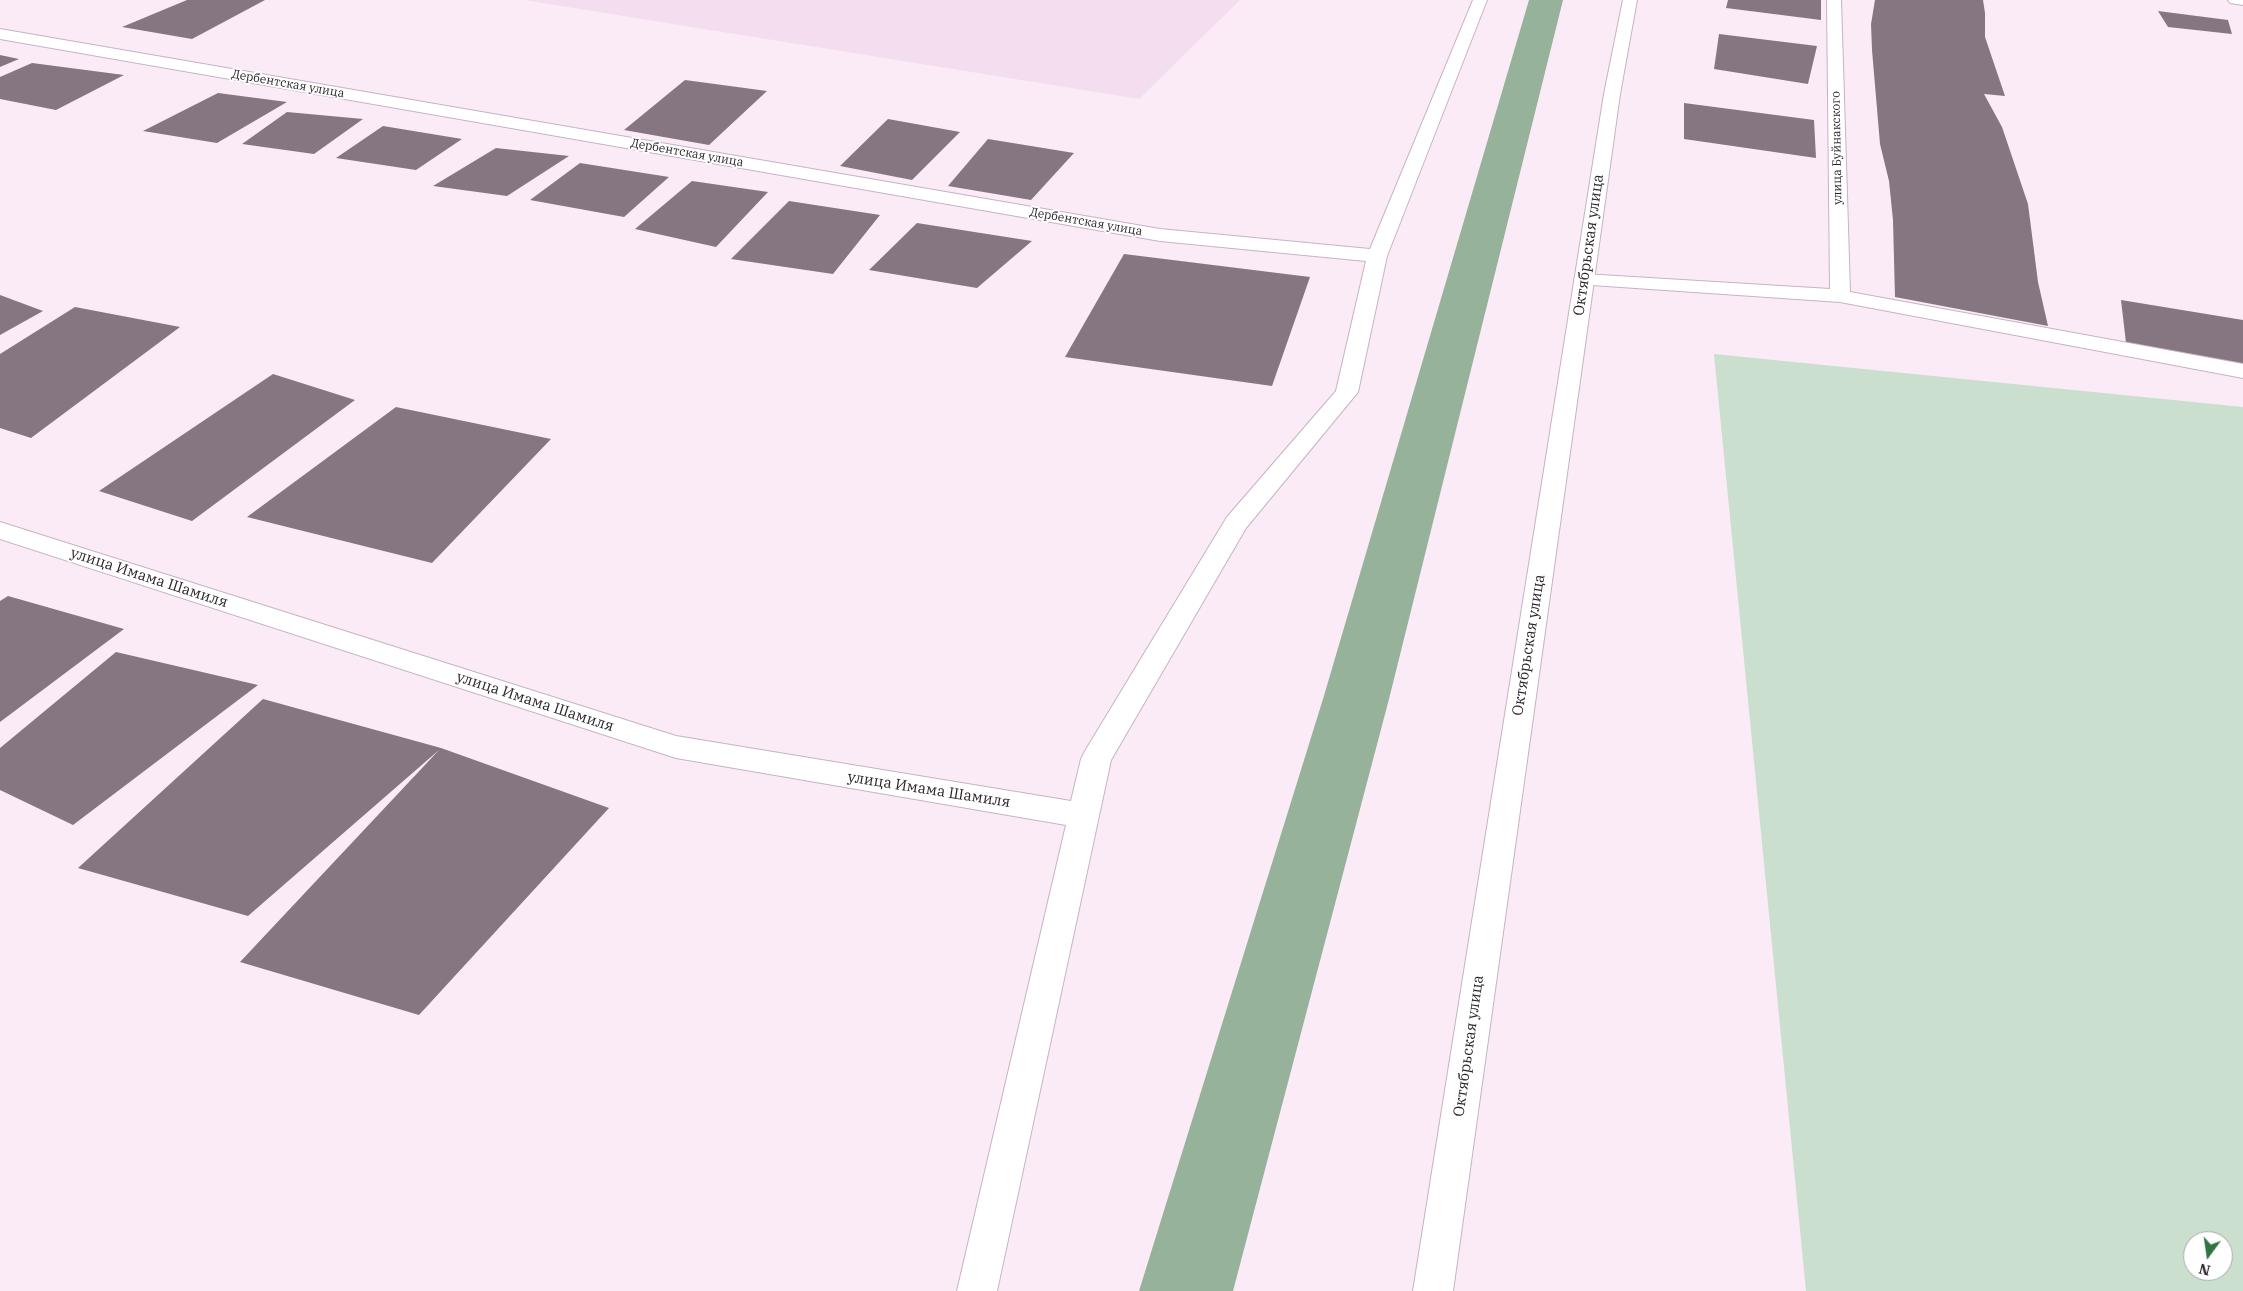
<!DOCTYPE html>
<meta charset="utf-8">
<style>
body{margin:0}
#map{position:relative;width:2243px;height:1291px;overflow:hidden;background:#fbebf7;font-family:"IBM Plex Serif",serif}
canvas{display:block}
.north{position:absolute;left:2183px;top:1231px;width:50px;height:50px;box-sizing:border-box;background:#fff;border:1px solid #aaa8aa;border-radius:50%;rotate:194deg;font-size:14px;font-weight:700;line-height:20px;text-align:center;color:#2b252a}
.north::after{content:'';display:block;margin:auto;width:18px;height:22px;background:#2e7542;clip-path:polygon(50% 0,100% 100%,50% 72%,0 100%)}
</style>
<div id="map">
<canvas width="2243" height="1291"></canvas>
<div class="north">N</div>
</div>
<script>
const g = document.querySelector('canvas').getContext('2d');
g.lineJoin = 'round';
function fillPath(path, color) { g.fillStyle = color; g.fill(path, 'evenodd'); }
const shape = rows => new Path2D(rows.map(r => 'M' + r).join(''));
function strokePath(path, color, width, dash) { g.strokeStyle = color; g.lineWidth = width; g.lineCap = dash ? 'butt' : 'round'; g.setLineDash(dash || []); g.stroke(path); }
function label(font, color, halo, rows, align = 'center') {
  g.font = font + ' "IBM Plex Serif",serif'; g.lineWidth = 4; g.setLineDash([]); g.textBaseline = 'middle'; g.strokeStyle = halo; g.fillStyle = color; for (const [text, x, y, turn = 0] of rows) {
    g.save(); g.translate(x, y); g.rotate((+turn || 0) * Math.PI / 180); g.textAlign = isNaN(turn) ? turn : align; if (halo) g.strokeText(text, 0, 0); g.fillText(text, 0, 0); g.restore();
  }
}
fillPath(shape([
 [524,0,1240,0,1139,99]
]), '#f4ddef');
fillPath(shape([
 [1714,354,2243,407,2243,1291,1806,1291],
 [2193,1241,2223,1241,2223,1271,2193,1271]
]), '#cadfcd');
fillPath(shape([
 [1529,0,1563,0,1389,699,1233,1291,1139,1291,1323,699,1529,0]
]), '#96b29b');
fillPath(shape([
 [187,0,265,0,192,39,122,27],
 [1728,0,1821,0,1821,20,1726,8],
 [1875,0,1983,0,1985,13,1985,37,2005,96,1984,94,2002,127,2028,204,2038,282,2048,326,1895,297,1893,220,1889,181,1880,144,1872,50,1871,24],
 [2158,11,2228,20,2232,34,2168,27],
 [1719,34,1817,46,1808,84,1714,69],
 [0,55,19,59,0,67],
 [32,63,124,75,56,110,0,99,0,77],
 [685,80,767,91,709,145,624,130],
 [218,93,287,102,217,143,143,131],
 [1684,103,1814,120,1816,158,1684,139],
 [287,112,363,119,314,154,242,144],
 [888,119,960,132,912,180,840,166],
 [383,126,462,139,416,170,336,158],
 [988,139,1074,153,1031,200,948,186],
 [496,148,569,156,507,196,433,186],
 [580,163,669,177,624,217,530,200],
 [692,181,768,192,716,247,635,229],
 [789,201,880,215,833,274,731,259],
 [917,223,1032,241,977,288,869,270],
 [1124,254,1310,277,1272,386,1065,357],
 [0,295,43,311,0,335],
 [2121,300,2243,320,2243,365,2126,343],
 [75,307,180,327,31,438,0,428,0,354],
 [273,374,355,400,192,521,99,491],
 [396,407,551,439,432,563,247,517],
 [8,596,124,629,0,722,0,601],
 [116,652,258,685,73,825,0,790,0,748],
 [263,699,441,748,609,808,419,1015,240,962,439,750,248,916,78,868]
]), '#857681');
const minor = shape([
 [1473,0,1487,0,1387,256,1358,392,1246,528,1111,760,997,1291,957,1291,1066,825,676,758,0,539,0,522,676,736,1071,801,1081,759,1085,751,1227,517,1336,391,1366,261,1160,241,0,39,0,29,1160,229,1370,249,1473,0],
 [1827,0,1841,0,1850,292,2243,364,2243,378,1840,302,1577,284,1574,280,1577,276,1584,274,1830,289,1827,0],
 [2228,0,2243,0,2243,5,2230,3,2228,0]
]);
const tertiary = shape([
 [1623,0,1637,0,1620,94,1453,1291,1413,1291,1604,94,1623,0]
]);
strokePath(minor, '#c4b5c1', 2);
strokePath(tertiary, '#c4b5c1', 2);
fillPath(minor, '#fff');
fillPath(tertiary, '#fff');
label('12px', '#2b252a', '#fff', [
 ["Дербентская улица",288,84,10],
 ["улица Буйнакского",1837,148,-91],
 ["Дербентская улица",687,153,10],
 ["Дербентская улица",1086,222,10]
]);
label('15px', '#2b252a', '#fff', [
 ["Октябрьская улица",1589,245,-82],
 ["улица Имама Шамиля",149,578,18],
 ["Октябрьская улица",1529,645,-81],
 ["улица Имама Шамиля",535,702,18],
 ["улица Имама Шамиля",929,790,9],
 ["Октябрьская улица",1469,1046,-82]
]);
</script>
